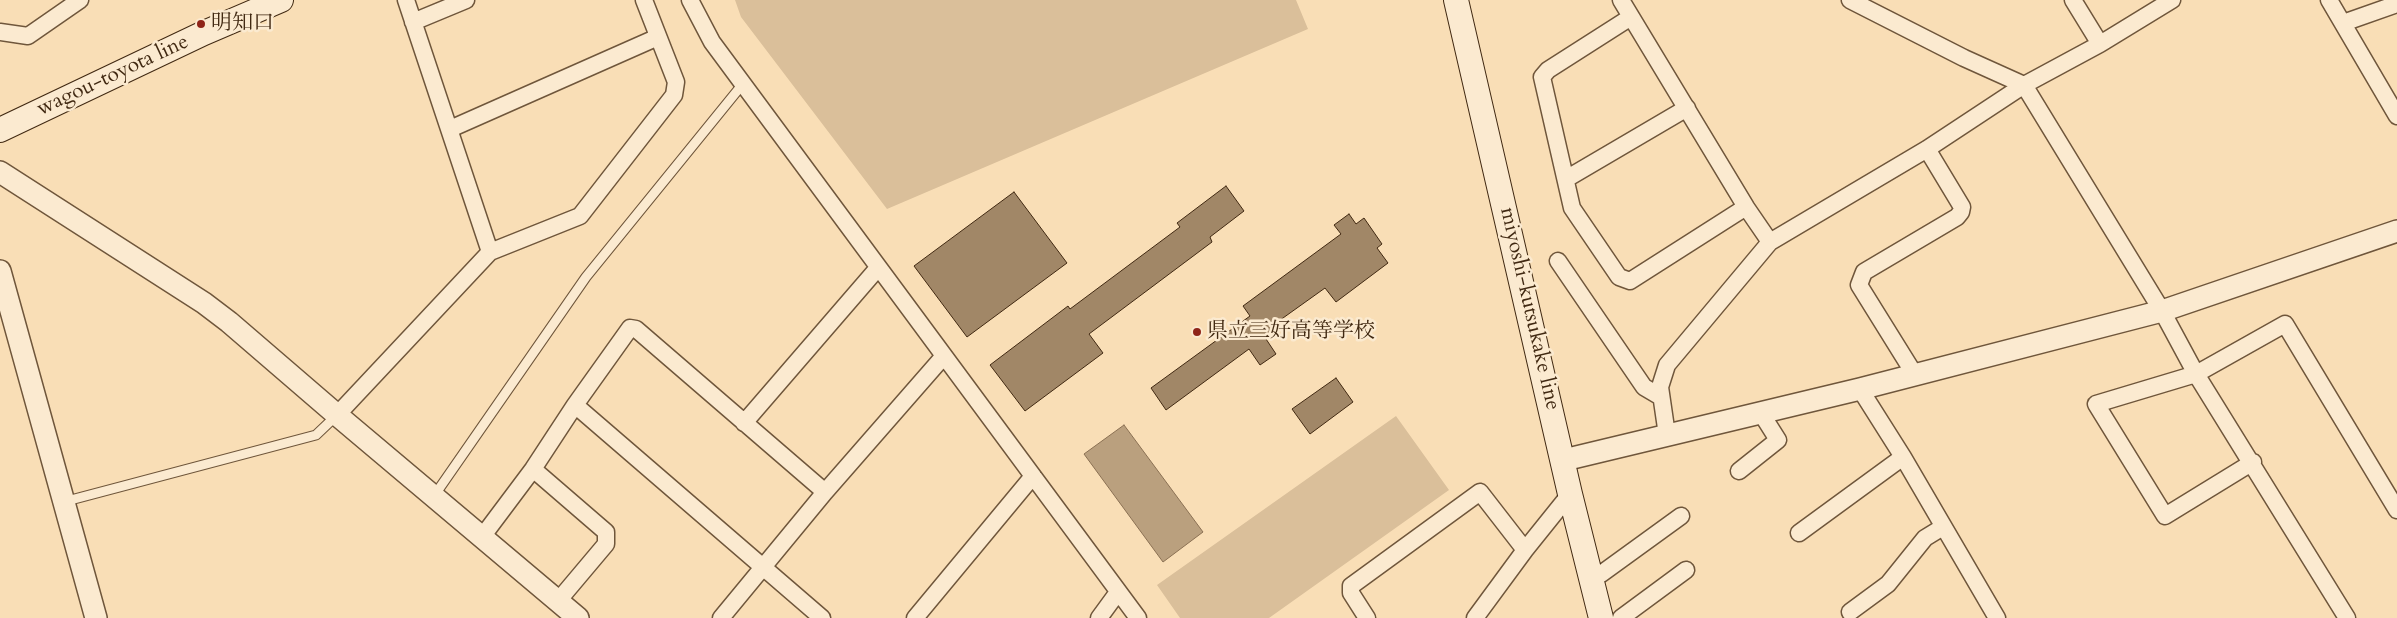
<!DOCTYPE html>
<meta charset="utf-8">
<style>
body{margin:0}
canvas{display:block;background:#f9deb6}
</style>
<canvas width="2397" height="618"></canvas>
<script>
const g = document.querySelector('canvas').getContext('2d');
g.lineJoin = 'round';
function fillPath(path, color) { g.fillStyle = color; g.fill(path, 'evenodd'); }
const shape = rows => new Path2D(rows.map(r => 'M' + r).join(''));
function strokePath(path, color, width, dash) { g.strokeStyle = color; g.lineWidth = width; g.lineCap = dash ? 'butt' : 'round'; g.setLineDash(dash || []); g.stroke(path); }
function label(font, color, halo, rows, align = 'center') {
  g.font = font + ' Cardo,"Noto Serif JP",serif'; g.lineWidth = 5; g.setLineDash([]); g.textBaseline = 'middle'; g.strokeStyle = halo; g.fillStyle = color; for (const [text, x, y, turn = 0] of rows) {
    g.save(); g.translate(x, y); g.rotate((+turn || 0) * Math.PI / 180); g.textAlign = isNaN(turn) ? turn : align; if (halo) g.strokeText(text, 0, 0); g.fillText(text, 0, 0); g.restore();
  }
}
fillPath(shape([
 [735,0,1296,0,1308,29,887,209,741,17],
 [1396,416,1449,490,1269,618,1180,618,1157,585]
]), '#dabf9a');
const water = shape([
 [1124,425,1203,532,1163,562,1084,454,1124,425]
]);
fillPath(water, '#baa07e');
strokePath(water, '#8a7053', 1);
const building = shape([
 [1226,186,1244,211,1210,237,1212,242,1089,334,1103,353,1025,411,990,365,1068,306,1070,309,1180,227,1177,223,1226,186],
 [1014,192,1067,263,967,337,914,266,1014,192],
 [1349,214,1356,224,1364,218,1382,244,1377,248,1388,263,1336,302,1325,288,1276,323,1280,329,1266,339,1276,354,1260,365,1249,349,1166,410,1151,388,1250,316,1243,306,1341,234,1334,225,1349,214],
 [1336,378,1353,402,1310,434,1292,409,1336,378]
]);
fillPath(building, '#a18767');
strokePath(building, '#412912', 1);
const service = shape([
 [434,496,586,277,742,85],
 [63,502,316,435,337,415]
]);
const minor = shape([
 [690,0,712,42,1138,618],
 [1621,0,1746,207,1770,242],
 [1850,0,1964,58,2024,85,2162,311,2196,374,2347,618],
 [2073,0,2100,44],
 [2329,0,2397,116],
 [1631,17,1548,70,1542,77,1572,208,1619,277,1630,281,1746,207],
 [413,22,466,0],
 [2343,23,2397,4],
 [0,32,28,36,80,0],
 [450,129,658,37],
 [1566,179,1687,108],
 [490,252,580,216,674,95,676,82,644,0],
 [1558,261,1644,387,1661,397],
 [1915,375,1859,285,1864,272,1957,217,1961,212,1962,207,1927,149],
 [1860,389,1903,457,1997,618],
 [575,405,822,618],
 [337,415,490,252,406,0],
 [744,423,877,269],
 [1667,435,1660,387,1667,365,1770,242,1927,149,2024,85,2100,44,2172,0],
 [2253,462,2165,516,2096,404,2196,374,2285,324,2397,510],
 [533,469,606,532,606,544,558,601],
 [1739,471,1778,440,1761,413],
 [1799,533,1903,457],
 [482,537,533,469,575,405,630,328,636,329,825,492],
 [1591,575,1601,574,1681,516],
 [1850,612,1888,584,1925,538,1943,527],
 [721,618,825,492,943,357],
 [915,618,1033,476],
 [1099,618,1118,592],
 [1367,618,1351,593,1351,586,1480,492,1525,550],
 [1475,618,1525,550,1570,494],
 [1621,618,1686,570]
]);
const tertiary = shape([
 [0,172,204,303,229,322,337,415,578,618],
 [0,271,96,618],
 [1564,460,1860,389,2162,311,2397,231]
]);
const secondary = shape([
 [1456,0,1570,494,1601,618],
 [0,130,204,33,281,0]
]);
strokePath(service, '#6f563b', 11);
strokePath(minor, '#6f563b', 19);
strokePath(tertiary, '#6f563b', 24);
strokePath(secondary, '#412912', 26);
strokePath(service, '#fbead0', 9);
strokePath(minor, '#fbead0', 16);
strokePath(tertiary, '#fbead0', 21);
strokePath(secondary, '#fbead0', 24);
for (const [x, y, r, color] of [
 [201,24,5,"#8f2418"],
 [1197,332,5,"#8f2418"]
]) { const dot = new Path2D(); dot.arc(x, y, r, 0, 2 * Math.PI); g.fillStyle = color; g.fill(dot); strokePath(dot, '#fbead0', 2); }
label('21px', '#412912', '#fbead0', [
 ["明知口",211,24],
 ["県立三好高等学校",1207,332]
], 'left');
label('21px', '#412912', '#fbead0', [
 ["wagou-toyota line",113,76,-25],
 ["miyoshi-kutsukake line",1529,309,77]
]);
</script>
